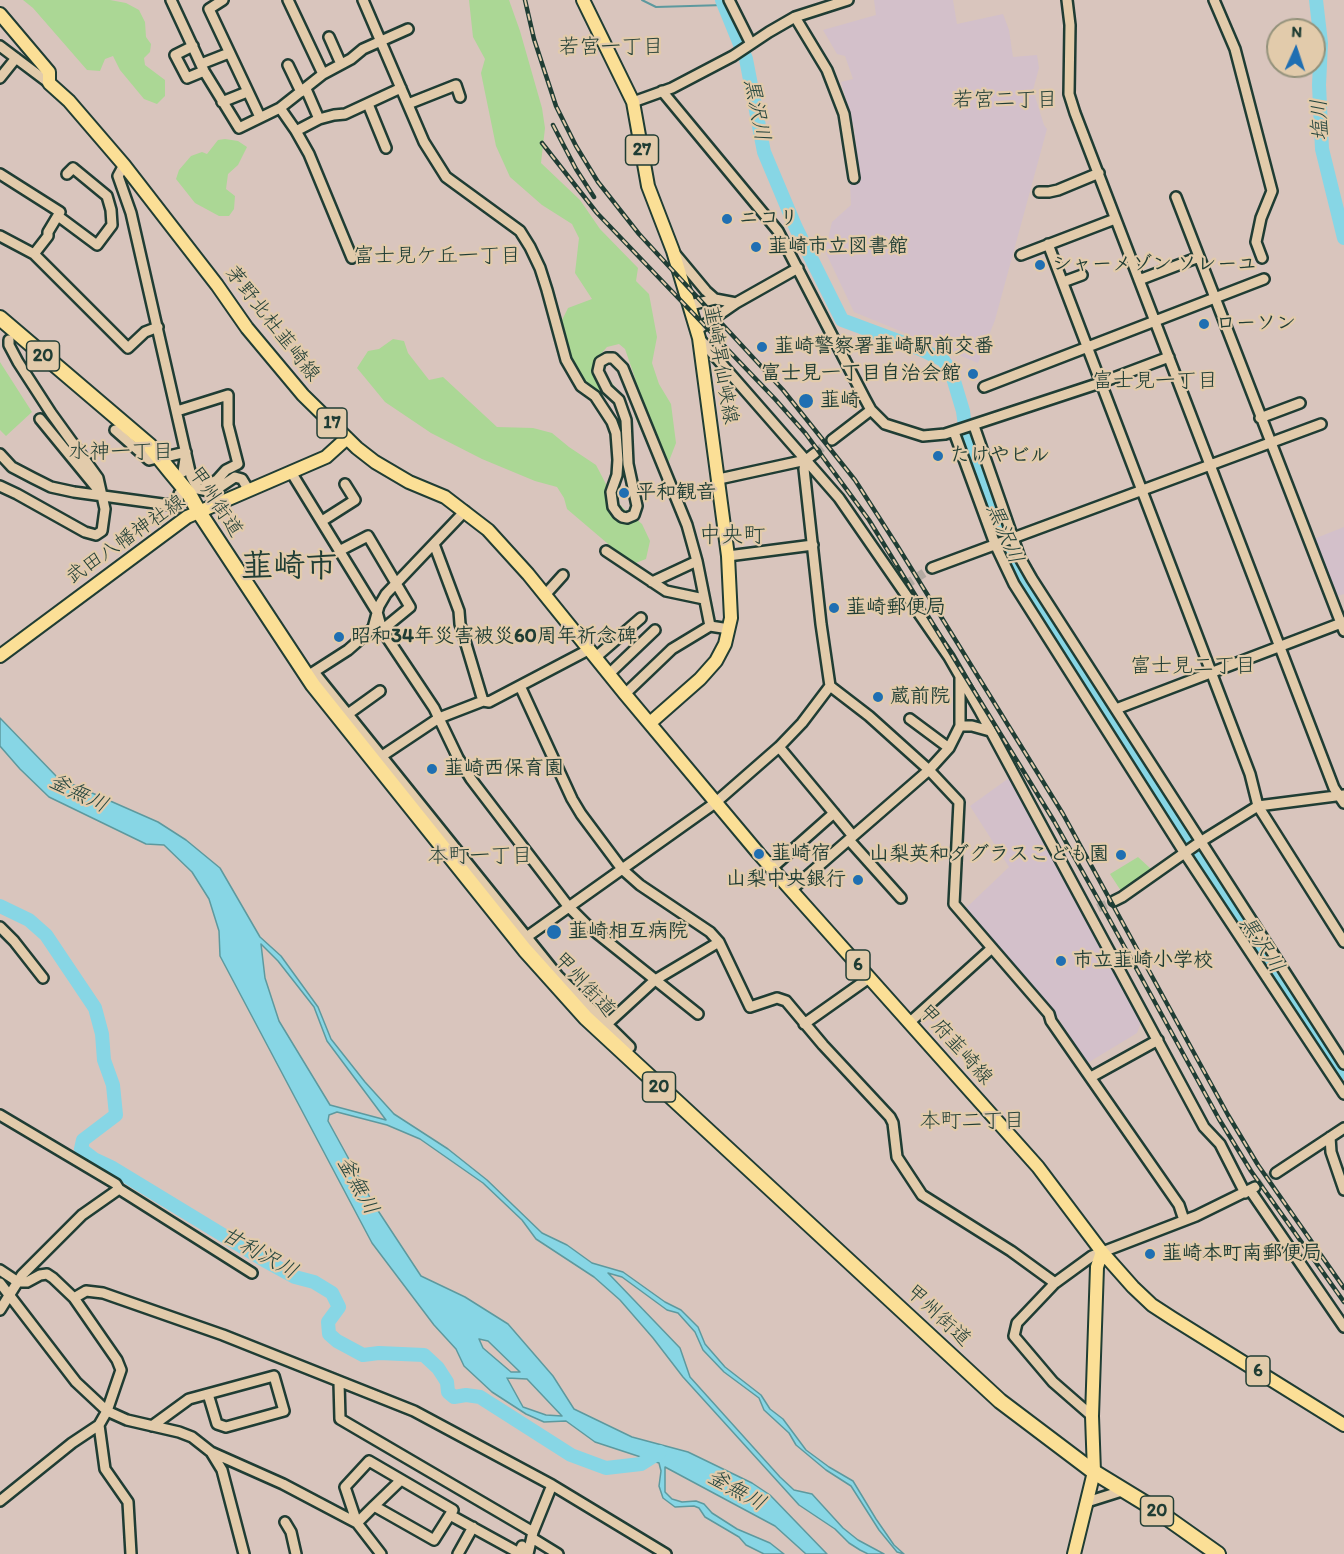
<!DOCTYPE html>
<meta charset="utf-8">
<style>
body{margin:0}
#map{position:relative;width:1344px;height:1554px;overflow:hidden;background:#d9c5bd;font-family:Itim,sans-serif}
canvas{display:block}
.north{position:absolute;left:1266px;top:18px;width:60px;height:60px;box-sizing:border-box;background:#e2cbab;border:2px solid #94927b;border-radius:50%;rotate:3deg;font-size:16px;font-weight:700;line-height:24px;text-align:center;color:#1f3d34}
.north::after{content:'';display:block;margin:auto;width:21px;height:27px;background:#1f6fb2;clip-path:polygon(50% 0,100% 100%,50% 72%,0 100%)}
</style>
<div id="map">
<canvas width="1344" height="1554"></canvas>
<div class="north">N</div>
</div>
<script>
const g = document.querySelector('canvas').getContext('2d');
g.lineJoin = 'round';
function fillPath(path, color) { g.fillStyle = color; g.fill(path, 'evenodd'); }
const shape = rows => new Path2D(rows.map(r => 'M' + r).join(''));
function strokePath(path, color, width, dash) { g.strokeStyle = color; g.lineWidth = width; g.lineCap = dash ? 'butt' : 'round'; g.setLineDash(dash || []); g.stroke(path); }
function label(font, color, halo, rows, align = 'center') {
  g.font = font + ' Itim,"Klee One",sans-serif'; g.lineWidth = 4.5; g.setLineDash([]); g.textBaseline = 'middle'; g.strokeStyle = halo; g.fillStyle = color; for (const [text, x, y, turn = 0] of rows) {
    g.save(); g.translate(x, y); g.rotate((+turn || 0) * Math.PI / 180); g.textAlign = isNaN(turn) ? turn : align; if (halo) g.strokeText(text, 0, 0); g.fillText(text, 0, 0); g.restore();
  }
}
fillPath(shape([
 [874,0,953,0,957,24,1003,14,1009,30,1013,57,1037,55,1039,68,1033,90,1044,125,1047,129,995,320,978,363,854,312,825,251,832,222,851,205,850,183,860,180,854,127,841,82,853,79,845,56,837,54,823,30,876,15],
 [1344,527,1344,594,1335,597,1311,540],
 [1009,778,1143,1017,1137,1033,1086,1064,1056,1014,966,908,1009,867,970,806]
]), '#d3c0ca');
fillPath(shape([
 [23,0,110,0,126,3,139,10,145,22,146,37,151,44,150,52,144,58,145,65,165,80,165,96,157,104,144,99,120,70,113,56,105,59,100,71,87,70,33,8],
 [469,0,509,0,520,31,542,108,545,128,541,163,580,200,600,229,638,268,636,281,649,294,657,337,652,363,659,384,671,404,676,443,669,461,659,470,635,417,632,398,635,378,625,349,619,344,607,347,599,356,605,375,617,389,618,406,580,378,570,353,562,320,568,308,592,299,575,273,579,238,572,224,542,205,510,177,496,146,481,73,485,59,473,37],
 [225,139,238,141,247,147,238,165,228,174,226,189,235,196,234,209,229,216,219,216,195,203,176,179,179,170,191,156,202,152,207,154,218,140],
 [393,339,404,341,408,353,429,380,443,377,497,427,533,428,552,433,569,447,596,465,607,486,622,507,642,524,650,541,646,559,633,564,614,549,567,509,564,498,557,487,535,481,482,459,431,433,385,402,357,368,368,351,379,349],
 [0,362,32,412,6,436,0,430],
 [1138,857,1151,869,1121,891,1110,874]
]), '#abd795');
const water = shape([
 [0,718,58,778,158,822,186,840,220,868,260,937,281,956,318,1007,331,1039,365,1082,394,1114,448,1149,487,1180,542,1233,567,1245,592,1263,623,1272,665,1302,681,1310,698,1327,705,1344,725,1367,761,1395,770,1409,783,1419,806,1450,829,1467,853,1481,876,1519,894,1545,904,1554,897,1552,879,1530,851,1486,826,1470,796,1445,789,1433,764,1410,759,1398,724,1372,703,1350,695,1332,678,1313,667,1310,622,1277,608,1273,680,1348,690,1377,780,1477,794,1490,812,1494,843,1528,858,1540,884,1554,868,1554,860,1550,849,1543,835,1529,799,1505,683,1377,653,1338,620,1300,594,1277,536,1239,522,1220,483,1183,420,1139,387,1125,337,1112,329,1115,328,1121,373,1203,421,1276,465,1297,508,1324,553,1376,574,1409,632,1437,688,1452,752,1483,770,1495,827,1554,806,1554,775,1526,665,1467,665,1492,672,1499,682,1502,696,1501,704,1504,712,1513,737,1529,770,1543,784,1554,764,1554,746,1545,739,1537,705,1517,699,1508,694,1506,675,1507,663,1498,659,1486,661,1471,659,1463,595,1442,566,1421,544,1422,526,1414,492,1392,464,1366,456,1349,434,1325,372,1243,220,956,219,931,209,899,192,872,164,845,146,844,49,797,20,769,0,746,0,718],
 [261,944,278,961,314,1007,327,1041,386,1120,330,1105,279,1021,265,978,261,944],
 [479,1339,488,1341,520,1372,511,1372,483,1348,479,1339],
 [507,1378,527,1379,562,1416,546,1415,523,1407,507,1378]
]);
fillPath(water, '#87d6e5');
strokePath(water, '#5d999e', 1.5);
strokePath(shape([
 [642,0,656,7,724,5]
]), '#5d999e', 2);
strokePath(shape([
 [722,0,746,59,764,152,796,228,842,320,920,349,943,360,951,371,963,411,967,441,980,482,1011,558,1104,708,1344,1073],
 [1316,0,1321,43,1319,85,1322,149,1344,238],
 [0,906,29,920,46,935,95,1008,102,1034,104,1060,113,1085,116,1115,83,1140,81,1149,94,1159,111,1167,264,1260,295,1277,314,1282,332,1293,339,1307,328,1322,329,1334,337,1341,363,1355,379,1353,424,1355,438,1368,447,1382,448,1392,454,1397,466,1395,480,1397,571,1455,606,1468,641,1464,660,1452]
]), '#87d6e5', 14);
strokePath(shape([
 [815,453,832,440],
 [905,585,932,568],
 [1098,908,1114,901],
 [1255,1187,1276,1173]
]), '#b4aaa2', 9, [9, 4.5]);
const minor = shape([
 [171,0,204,71,239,128,280,108,323,74,351,59,363,49,408,29],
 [223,0,209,9,260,117],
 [288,0,323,74],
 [363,0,424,142,446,177,520,231,530,247,540,268,547,290,566,360,581,386,595,396,612,422,616,433,618,460,617,475,611,492,613,507,618,514,622,517,627,518,634,515,637,506,628,464,626,420,619,400,607,389,598,371,600,362,607,358,613,358,623,368,687,525,697,561,710,626,729,629],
 [729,0,751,44],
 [1067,0,1070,25,1069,94,1075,113,1334,788,1344,803],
 [1214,0,1235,49,1272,191,1261,218,1256,242,1262,258],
 [795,17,827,70,844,114,854,178],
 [329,37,341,64],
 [0,46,49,83],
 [193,46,175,55,187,78,204,71],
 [201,64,229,53],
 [288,65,301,92],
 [0,78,16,58],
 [306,89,319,119],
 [662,91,778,231,865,399,871,410,885,424,923,436,945,434,1100,383,1169,357],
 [222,102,247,92],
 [633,102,672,88,733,56,769,32,795,17,848,0],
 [368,104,386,148],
 [408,104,456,85,460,97],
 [280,108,296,131,309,154,352,258],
 [296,131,319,119,334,115,345,114,401,88],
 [124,165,118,176,131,213,191,476,198,489,208,491,217,489,235,477,242,479,248,489],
 [0,174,60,212,48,232,48,236,34,254],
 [1039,192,1049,192,1058,190,1099,173],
 [1176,197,1344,631],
 [58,216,97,245,112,225,111,210,107,196,73,168,67,174],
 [0,236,34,254,128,348,145,332,158,327],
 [1048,244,1250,774,1258,806,1344,942],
 [676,255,706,291,715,299],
 [1021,255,1115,219],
 [1139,280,1199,257],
 [1063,282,1082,275],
 [690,305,715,299,736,303],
 [697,330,736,303,798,268],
 [699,338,839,498,949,657,980,711,1204,1127,1220,1144,1245,1193],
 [984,387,1264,279],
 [177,411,228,395,228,425,238,464,226,470,217,480,211,483,205,482,200,477],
 [1260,418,1300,403],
 [40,419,99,491],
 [974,426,1020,558,1032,579,1344,1064],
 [115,430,149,460,153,459],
 [954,432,995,544],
 [832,440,871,410],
 [0,454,12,467,33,478,51,487,74,492,177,506,179,494],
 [169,456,186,452,183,472],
 [806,460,804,469,821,624,830,686,869,716,929,770,959,802,954,904,1049,1014,1051,1021,1179,1205,1184,1220],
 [291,472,377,612,382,630,434,708,458,758,471,779,568,906,588,926,698,1014],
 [719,479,806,460,815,453],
 [0,486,17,494,85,532,96,535,102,531,105,509,98,478,51,413,18,362,9,345,9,340],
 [322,521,355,500,345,484],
 [434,544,459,611,460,624,483,701],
 [995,544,1014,584,1184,852,1344,1094],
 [339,551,368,536,410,607,382,630],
 [606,551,666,591,704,599],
 [728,556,813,545],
 [932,568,1321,424],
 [652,582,697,561],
 [545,595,563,575],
 [596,657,641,618],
 [314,672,558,976,630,1047],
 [609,674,655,630],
 [309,675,348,650,373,628,379,606,386,594,465,511],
 [960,677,960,726],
 [520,686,572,799,581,814,622,869,640,885,710,932,719,942,750,1007,777,998,786,1001,823,1045,890,1117,893,1123,897,1157,922,1195,1011,1251,1055,1283],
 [625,694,672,649,710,626],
 [1116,709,1344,622],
 [348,714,380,691],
 [910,719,949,748],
 [779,747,853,836],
 [382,756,439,718,483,701,489,702,590,649],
 [849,840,901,898],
 [772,868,834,813],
 [791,890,929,770,949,748,960,726,972,726,990,731],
 [1114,901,1122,897,1200,842,1258,806,1344,795],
 [0,927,14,941,43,978],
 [528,936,715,803,779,747,802,723,830,686],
 [909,1023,992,948],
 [804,1024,869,978],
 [606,1025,655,980,719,942],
 [1091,1077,1158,1040],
 [0,1115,116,1184,119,1189,252,1273],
 [1330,1137,1331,1152,1344,1190],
 [1276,1173,1344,1128],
 [1250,1190,1344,1327],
 [0,1270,18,1282,27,1282,40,1275,47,1274,53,1278,74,1298,117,1360,121,1370,107,1411,99,1425,72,1443,0,1501],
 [0,1283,76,1382,107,1411,127,1420,179,1432,192,1437,211,1452,222,1470,244,1554],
 [74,1298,86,1291,103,1293,223,1335,414,1411,552,1485,533,1532,528,1554],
 [0,1310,22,1275,82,1215,119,1189],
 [339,1382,340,1419,533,1532],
 [1092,1416,1053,1382,1014,1336,1017,1323,1055,1283,1092,1256,1196,1216,1255,1187],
 [99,1425,105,1469,128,1502,131,1554],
 [152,1426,189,1399,274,1376,284,1411,226,1427,217,1424,208,1394],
 [211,1452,283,1484,357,1523,381,1554],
 [369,1461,453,1510,434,1540,374,1506,357,1523,345,1487,369,1461],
 [552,1485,666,1554],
 [1087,1502,1125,1490],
 [374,1506,401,1480],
 [450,1515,519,1553,522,1546],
 [285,1522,291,1532,296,1554],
 [532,1538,558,1554],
 [458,1554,473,1527]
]);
const major = shape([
 [583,0,633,102,648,186,673,251,699,338,728,556,731,618,725,644,716,661,700,679,650,723],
 [0,14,49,72,49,83,69,101,124,165,217,285,247,328,303,395,357,448,375,462,409,482,445,497,488,530,528,574,625,694,759,854,1038,1167,1102,1252,1133,1287,1152,1305,1172,1318,1344,1425],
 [0,656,187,517,326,457,347,438],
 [1074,1554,1094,1472,1092,1416,1097,1267,1102,1252]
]);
const highway = shape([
 [0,318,149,445,170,471,189,494,199,512,313,685,525,950,586,1018,1000,1401,1094,1472,1153,1508,1218,1554]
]);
strokePath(minor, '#1f3d34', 14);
strokePath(major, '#1f3d34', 16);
strokePath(highway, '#1f3d34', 18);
strokePath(minor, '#e2cbab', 9);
strokePath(major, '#fbdf96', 12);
strokePath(highway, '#fbdf96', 14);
const rail = shape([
 [525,0,534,39,556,106,576,146,598,182,639,234,783,390,855,480,898,547,1063,814,1228,1115,1258,1165,1344,1288],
 [553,125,576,169,594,197],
 [542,143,597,213,775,399,806,434,869,520,1054,821,1107,915,1219,1119,1251,1171,1344,1302]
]);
strokePath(rail, '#1f3d34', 4.5);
strokePath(rail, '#e2cbab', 2, [7]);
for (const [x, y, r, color] of [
 [727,219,6,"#1f6fb2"],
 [756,247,6,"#1f6fb2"],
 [1040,265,6,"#1f6fb2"],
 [1204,324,6,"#1f6fb2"],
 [762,347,6,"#1f6fb2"],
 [973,374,6,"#1f6fb2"],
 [806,401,8,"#1f6fb2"],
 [938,456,6,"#1f6fb2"],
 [624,493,6,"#1f6fb2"],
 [834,608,6,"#1f6fb2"],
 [339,637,6,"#1f6fb2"],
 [878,697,6,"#1f6fb2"],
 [432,769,6,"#1f6fb2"],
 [759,854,6,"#1f6fb2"],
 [1121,855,6,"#1f6fb2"],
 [858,880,6,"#1f6fb2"],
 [554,932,8,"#1f6fb2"],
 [1061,961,6,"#1f6fb2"],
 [1150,1254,6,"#1f6fb2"]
]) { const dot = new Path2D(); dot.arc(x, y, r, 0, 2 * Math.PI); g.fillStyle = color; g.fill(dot); strokePath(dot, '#e2cbab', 2); }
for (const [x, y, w] of [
 [642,150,33],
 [43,356,33],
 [332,423,30],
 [858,965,24],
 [659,1087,33],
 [1258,1371,24],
 [1157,1511,33]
]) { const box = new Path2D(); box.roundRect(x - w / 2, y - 15, w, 30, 4.5); g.fillStyle = '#e2cbab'; g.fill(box); strokePath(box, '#1f3d34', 1.5); }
label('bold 18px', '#1f3d34', null, [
 ["27",642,150],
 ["20",43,356],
 ["17",332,423],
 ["6",858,965],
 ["20",659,1087],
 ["6",1258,1371],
 ["20",1157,1511]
]);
label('bold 20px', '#1f3d34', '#e2cbab', [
 ["ニコリ",739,219],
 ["韮崎市立図書館",768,247],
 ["シャーメゾン ソレーユ",1052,265],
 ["ローソン",1216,324],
 ["韮崎警察署韮崎駅前交番",774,347],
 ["富士見一丁目自治会館",961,374,"right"],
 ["韮崎",820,401],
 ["たけやビル",950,456],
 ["平和観音",636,493],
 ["韮崎郵便局",846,608],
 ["昭和34年災害被災60周年祈念碑",351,637],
 ["蔵前院",890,697],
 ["韮崎西保育園",444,769],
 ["韮崎宿",771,854],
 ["山梨英和ダグラスこども園",1109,855,"right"],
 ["山梨中央銀行",846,880,"right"],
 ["韮崎相互病院",568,932],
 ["市立韮崎小学校",1073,961],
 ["韮崎本町南郵便局",1162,1254]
], 'left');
label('20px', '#1f3d34', '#e2cbab', [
 ["茅野北杜韮崎線",272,324,52],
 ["韮崎昇仙峡線",720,365,80],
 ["甲州街道",215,502,56],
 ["武田八幡神社線",126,540,-35],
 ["甲州街道",584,985,47],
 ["甲府韮崎線",955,1045,48],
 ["甲州街道",938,1316,43]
]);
label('21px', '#1f3d34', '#e2cbab', [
 ["若宮一丁目",611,48],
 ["若宮二丁目",1005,101],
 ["富士見ケ丘一丁目",437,257],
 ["富士見一丁目",1155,382],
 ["水神一丁目",121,453],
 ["富士見二丁目",1193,667],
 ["本町一丁目",480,857],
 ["本町二丁目",972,1122]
]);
label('italic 21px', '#24453d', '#e2cbab', [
 ["黒沢川",756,110,79],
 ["塩川",1321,120,-93],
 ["黒沢川",1004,534,67],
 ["釜無川",78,794,26],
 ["黒沢川",1261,945,57],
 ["釜無川",357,1186,61],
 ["甘利沢川",259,1254,29],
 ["釜無川",736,1491,29]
]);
label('22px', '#1f3d34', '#e2cbab', [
 ["中央町",732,536]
]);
label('bold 32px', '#1f3d34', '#e2cbab', [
 ["韮崎市",289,568]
]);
</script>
